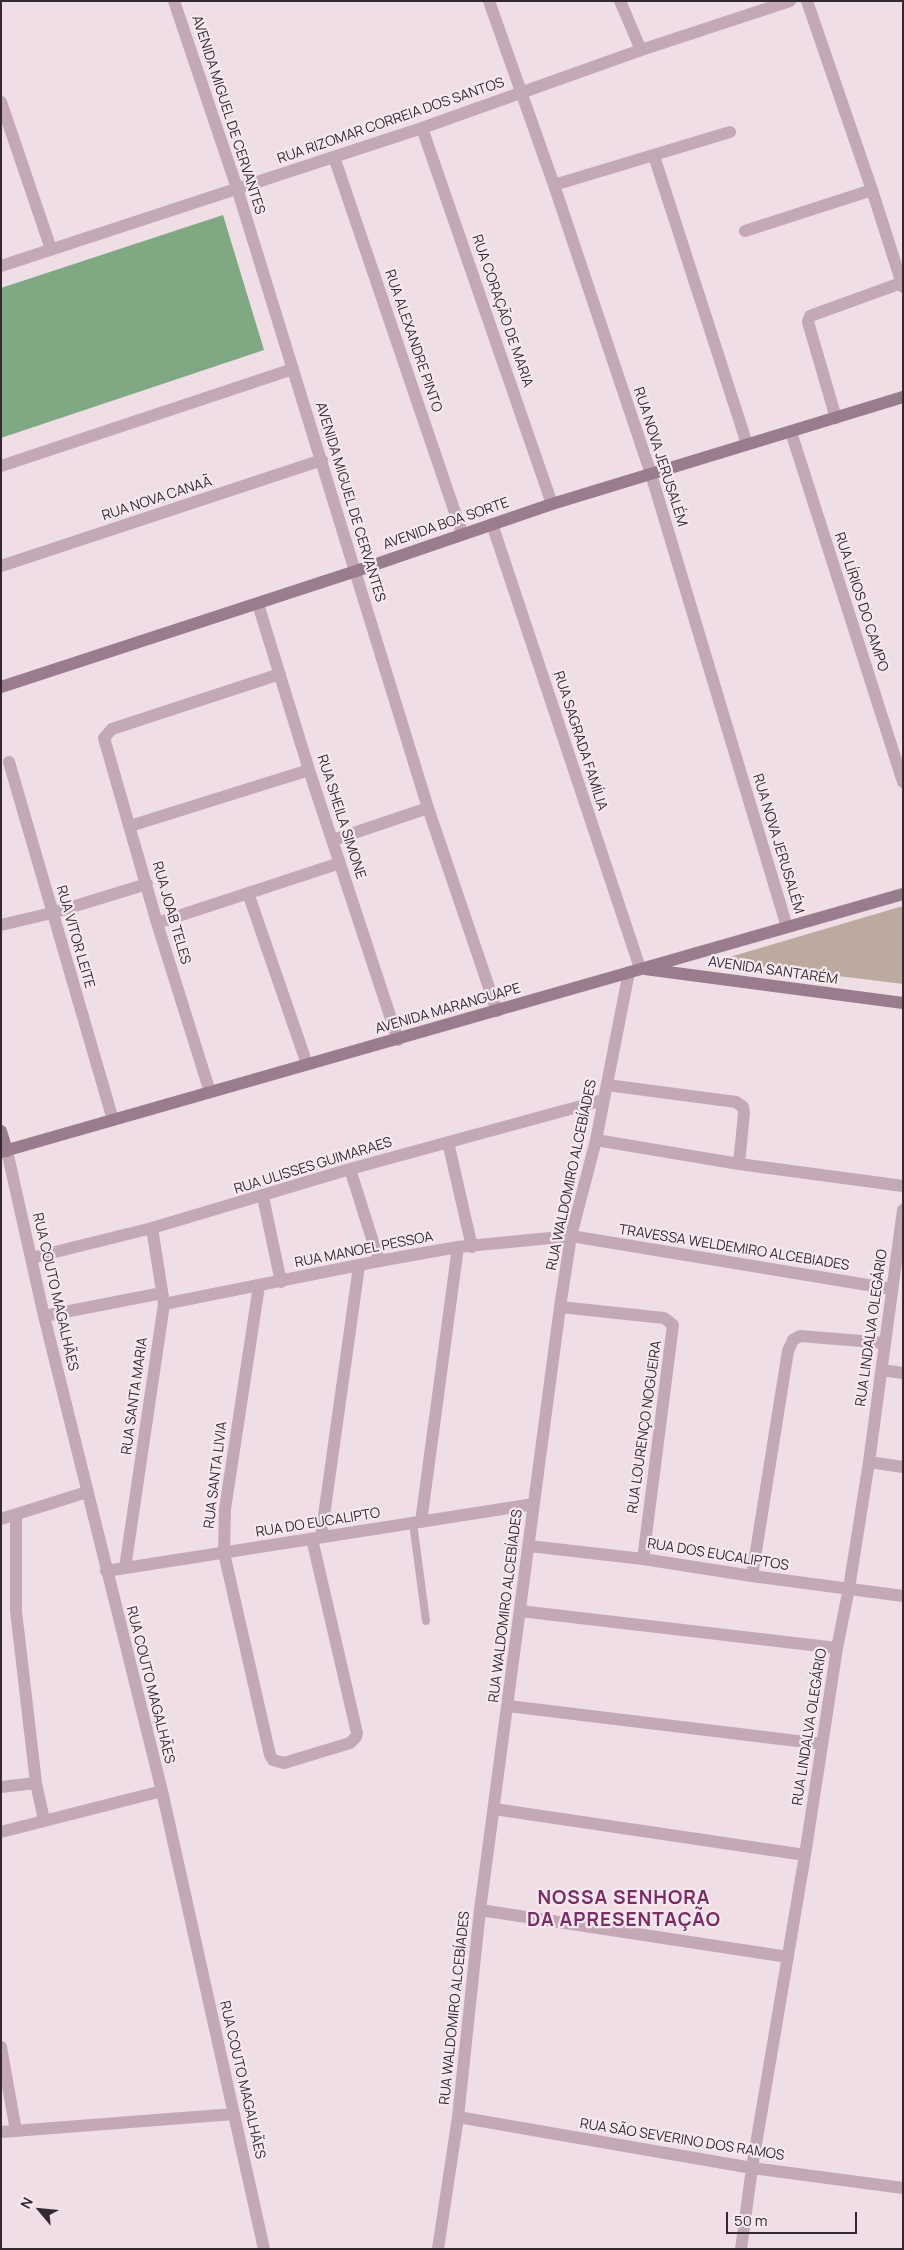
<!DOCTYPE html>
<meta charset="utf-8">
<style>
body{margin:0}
#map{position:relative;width:904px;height:2250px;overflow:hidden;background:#efdee5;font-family:Manrope,sans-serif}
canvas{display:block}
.frame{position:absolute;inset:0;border:2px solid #352931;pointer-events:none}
.north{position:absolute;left:15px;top:2185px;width:50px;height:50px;-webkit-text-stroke:4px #f7e9ef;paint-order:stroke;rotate:298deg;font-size:14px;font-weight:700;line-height:20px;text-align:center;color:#352931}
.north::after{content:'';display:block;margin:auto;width:18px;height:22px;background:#352931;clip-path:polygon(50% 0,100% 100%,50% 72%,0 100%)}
.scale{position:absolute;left:726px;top:2212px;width:131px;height:22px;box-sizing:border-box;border:2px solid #352931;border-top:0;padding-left:6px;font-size:15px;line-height:18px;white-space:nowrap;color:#352931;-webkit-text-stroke:4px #f7e9ef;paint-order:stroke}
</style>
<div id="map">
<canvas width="904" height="2250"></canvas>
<div class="frame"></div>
<div class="north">N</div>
<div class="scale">50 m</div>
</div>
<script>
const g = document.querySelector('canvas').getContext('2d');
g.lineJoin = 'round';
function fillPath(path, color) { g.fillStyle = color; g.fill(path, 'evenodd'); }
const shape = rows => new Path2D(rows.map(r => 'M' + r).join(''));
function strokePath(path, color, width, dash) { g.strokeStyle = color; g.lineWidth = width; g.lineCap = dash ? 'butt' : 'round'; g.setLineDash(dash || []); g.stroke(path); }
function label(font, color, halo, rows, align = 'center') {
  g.font = font + ' Manrope,sans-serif'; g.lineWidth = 4.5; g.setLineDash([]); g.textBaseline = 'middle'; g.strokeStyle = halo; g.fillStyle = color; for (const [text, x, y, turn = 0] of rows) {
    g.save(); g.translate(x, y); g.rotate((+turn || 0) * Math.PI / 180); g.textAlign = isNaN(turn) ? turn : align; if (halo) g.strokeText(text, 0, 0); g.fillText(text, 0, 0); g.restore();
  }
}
fillPath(shape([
 [903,906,903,984,716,961]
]), '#bcaa9f');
fillPath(shape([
 [223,215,264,350,1,438,1,288]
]), '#80a983');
strokePath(shape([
 [413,1523,426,1621]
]), '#c3a8b6', 8);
strokePath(shape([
 [174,1,237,188,428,808,497,1011],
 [489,1,554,185,651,474,787,927],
 [620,1,641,50],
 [807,1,872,190,903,287],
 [1,102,51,249],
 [422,128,552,504],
 [654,156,747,444],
 [334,157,462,533],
 [554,185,730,132],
 [745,231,872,190],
 [1,266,422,128,641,50,790,1],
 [836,418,808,322,810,316,901,283],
 [791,432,903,782],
 [1,466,293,369],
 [492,524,640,968],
 [1,566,322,460],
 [258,604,309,770,398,1040],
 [9,762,113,1120],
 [130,826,309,770],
 [333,840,428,808],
 [248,893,307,1064],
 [157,923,340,863],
 [1,925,52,913,147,884],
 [607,1085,736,1102,743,1107,744,1113,739,1164],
 [210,1092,157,923,104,738,112,729,280,674],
 [596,1140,739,1164,903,1186],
 [448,1142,472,1247],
 [7,1151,44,1316,162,1791,264,2249],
 [350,1169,379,1261],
 [263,1197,281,1282],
 [31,1258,152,1228,350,1169,603,1100],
 [259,1286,225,1509,224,1553,270,1755,273,1760,284,1763,350,1743,356,1737,357,1733,312,1539],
 [164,1304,379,1261,458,1247,571,1236,892,1289],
 [560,1307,664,1318,673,1325,643,1559],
 [44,1316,162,1293],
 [882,1370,903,1373],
 [869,1462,903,1467],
 [16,1515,16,1611,36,1783,44,1820],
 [1,1519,87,1492],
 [421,1522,458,1247],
 [321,1537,359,1266],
 [529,1546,643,1559,752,1576,903,1596],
 [125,1568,164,1304,152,1228],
 [106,1571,534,1504],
 [752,1576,788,1351,793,1340,800,1336,885,1343],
 [520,1611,837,1648],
 [508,1706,822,1744],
 [1,1787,36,1783],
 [494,1809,805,1855],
 [1,1832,162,1791],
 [480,1910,788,1957],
 [1,2047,16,2131],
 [458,2117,752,2168,903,2188],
 [1,2132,234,2114],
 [438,2249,458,2117,480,1910,560,1307,571,1236,596,1140,629,972],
 [741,2249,752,2168,805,1855,837,1648,849,1588,869,1462,903,1210]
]), '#c3a8b6', 12);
strokePath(shape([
 [1,687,356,571,552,504,903,397],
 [645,969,903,1003],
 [1,1131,7,1151],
 [1,1152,903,894]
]), '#997c8e', 12);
label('14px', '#352931', '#f7e9ef', [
 ["AVENIDA MIGUEL DE CERVANTES",228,115,72],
 ["RUA RIZOMAR CORREIA DOS SANTOS",391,121,-19],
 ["RUA CORAÇÃO DE MARIA",502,311,71],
 ["RUA ALEXANDRE PINTO",413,341,71],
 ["RUA NOVA JERUSALÉM",660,457,72],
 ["RUA NOVA CANAÃ",157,499,-18],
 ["AVENIDA MIGUEL DE CERVANTES",350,502,73],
 ["AVENIDA BOA SORTE",446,524,-19],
 ["RUA LÍRIOS DO CAMPO",861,602,72],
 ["RUA SAGRADA FAMÍLIA",580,741,72],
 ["RUA SHEILA SIMONE",341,817,72],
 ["RUA NOVA JERUSALÉM",778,844,73],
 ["RUA JOAB TELES",171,913,74],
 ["RUA VITOR LEITE",75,937,74],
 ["AVENIDA SANTARÉM",773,971,8],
 ["AVENIDA MARANGUAPE",448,1009,-16],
 ["RUA ULISSES GUIMARAES",313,1166,-17],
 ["RUA WALDOMIRO ALCEBÍADES",572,1175,-78],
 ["TRAVESSA WELDEMIRO ALCEBIADES",734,1248,9],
 ["RUA MANOEL PESSOA",364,1250,-11],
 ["RUA COUTO MAGALHÃES",55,1292,77],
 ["RUA LINDALVA OLEGÁRIO",872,1328,-82],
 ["RUA SANTA MARIA",135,1396,-82],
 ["RUA LOURENÇO NOGUEIRA",645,1427,-82],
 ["RUA SANTA LIVIA",216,1475,-83],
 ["RUA DO EUCALIPTO",318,1523,-9],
 ["RUA DOS EUCALIPTOS",718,1555,9],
 ["RUA WALDOMIRO ALCEBÍADES",506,1606,-83],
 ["RUA COUTO MAGALHÃES",150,1685,76],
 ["RUA LINDALVA OLEGÁRIO",810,1727,-81],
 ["RUA WALDOMIRO ALCEBÍADES",455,2008,-84],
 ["RUA COUTO MAGALHÃES",242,2080,77],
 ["RUA SÃO SEVERINO DOS RAMOS",682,2140,9]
]);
g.letterSpacing = '1px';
label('bold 19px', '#7a2c65', '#f7e9ef', [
 ["NOSSA SENHORA",624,1899],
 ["DA APRESENTAÇÃO",624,1921]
]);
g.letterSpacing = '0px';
</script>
